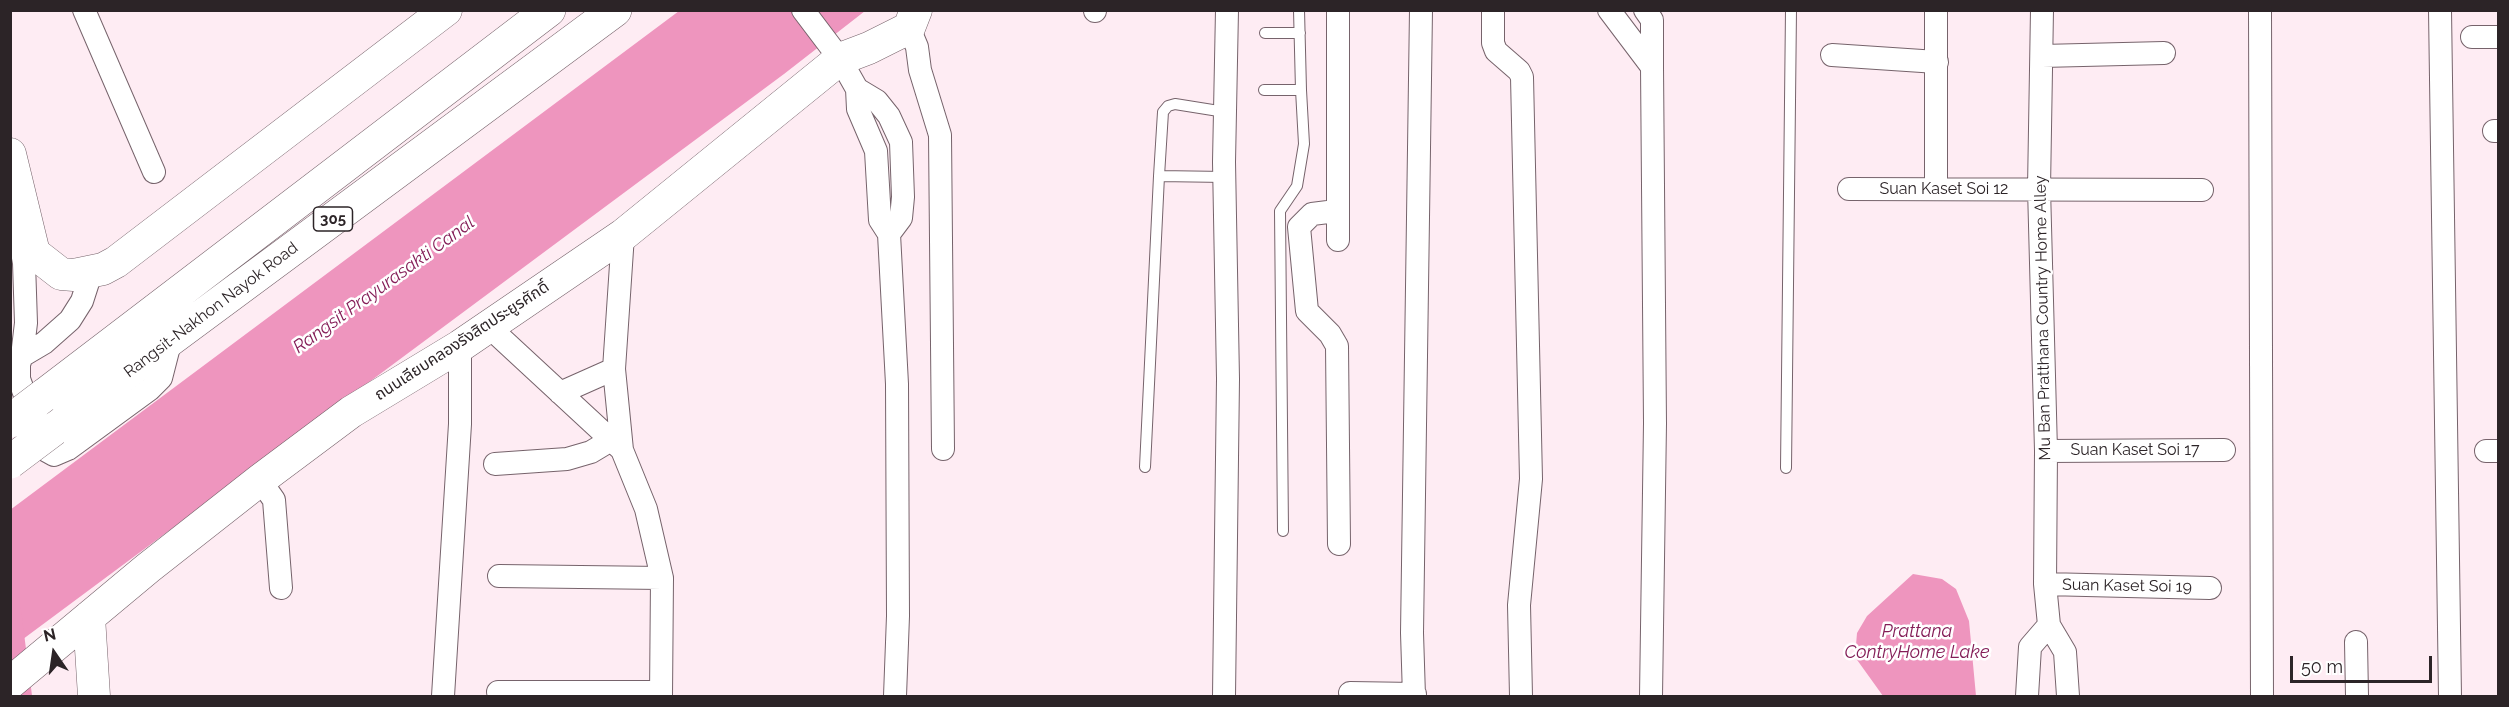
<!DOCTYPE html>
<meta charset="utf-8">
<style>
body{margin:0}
#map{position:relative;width:2509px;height:707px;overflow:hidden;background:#feecf3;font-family:Raleway,sans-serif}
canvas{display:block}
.frame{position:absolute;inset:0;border:12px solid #2c2427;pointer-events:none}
.north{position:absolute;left:24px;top:623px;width:60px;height:60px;-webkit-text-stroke:4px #fff;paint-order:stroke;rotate:347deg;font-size:16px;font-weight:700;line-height:24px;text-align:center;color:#2c2427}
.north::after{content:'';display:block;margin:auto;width:21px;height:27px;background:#2c2427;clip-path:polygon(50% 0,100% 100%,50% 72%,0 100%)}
.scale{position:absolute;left:2290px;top:656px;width:142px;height:27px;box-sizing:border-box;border:3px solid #2c2427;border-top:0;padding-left:8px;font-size:18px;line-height:21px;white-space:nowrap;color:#2c2427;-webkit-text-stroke:4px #fff;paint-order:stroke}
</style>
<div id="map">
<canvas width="2509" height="707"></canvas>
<div class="frame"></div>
<div class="north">N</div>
<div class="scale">50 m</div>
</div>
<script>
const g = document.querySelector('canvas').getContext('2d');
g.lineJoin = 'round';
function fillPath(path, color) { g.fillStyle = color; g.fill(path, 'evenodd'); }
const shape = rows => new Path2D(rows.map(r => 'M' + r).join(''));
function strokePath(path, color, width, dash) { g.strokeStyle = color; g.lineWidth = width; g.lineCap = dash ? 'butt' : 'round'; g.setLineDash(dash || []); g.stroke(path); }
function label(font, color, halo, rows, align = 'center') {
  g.font = font + ' Raleway,"Noto Sans Thai",sans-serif'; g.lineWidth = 5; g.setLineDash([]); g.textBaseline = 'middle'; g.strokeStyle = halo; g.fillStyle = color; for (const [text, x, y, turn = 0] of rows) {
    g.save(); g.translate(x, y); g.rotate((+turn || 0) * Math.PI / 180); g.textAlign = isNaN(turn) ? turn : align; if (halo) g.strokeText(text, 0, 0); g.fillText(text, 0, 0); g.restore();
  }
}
fillPath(shape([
 [679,11,865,11,784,74,11,648,10,510],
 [1913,574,1942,579,1956,589,1969,621,1976,696,1883,696,1855,657,1857,633,1867,616]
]), '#ee95be');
strokePath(shape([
 [10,603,22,696]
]), '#ee95be', 20);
const lane = shape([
 [1265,33,1300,33],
 [1264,90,1301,90,1299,10],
 [1225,177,1159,176,1163,112,1168,106,1175,104,1225,112],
 [1145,467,1159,176],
 [1786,468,1791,10],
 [1283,531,1280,211,1297,186,1304,144,1301,90]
]);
const street = shape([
 [84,10,154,172],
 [803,10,840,59,857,89,858,109,876,151,880,220,889,234,897,384,898,616,895,696],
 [1493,10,1493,43,1496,51,1519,71,1522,77,1531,479,1519,605,1521,696],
 [1609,10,1652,67],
 [1645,10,1652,20,1652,67,1655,423,1651,696],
 [2042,10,2039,188,2046,451,2045,584,2049,625,2065,652,2068,696],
 [2260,10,2262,696],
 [2440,10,2450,696],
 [1095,11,1095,10],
 [909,28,917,47,920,70,940,135,943,449],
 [2472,37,2498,37],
 [1832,55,1937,62],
 [2042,56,2164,53],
 [857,89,877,101,889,116,901,142,903,197,901,218,889,234],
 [2494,131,2498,131],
 [1849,189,2202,190],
 [1936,189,1936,10],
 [1336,211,1312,214,1299,227,1307,311,1330,334,1337,346,1339,544],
 [19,235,24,263,26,323,22,356],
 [623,235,614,369,622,450,646,509,662,578,661,696],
 [1338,240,1338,10],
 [91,273,82,301,70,320,44,343,22,356,19,364,19,379,45,450,54,455,68,449,150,389,161,378,171,339],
 [488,326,622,450],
 [560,393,614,369],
 [2046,451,2224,450],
 [2486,451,2498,451],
 [495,464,567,459,591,452,611,440],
 [260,480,274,500,281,588],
 [499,576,662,578],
 [2045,584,2210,588],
 [2356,642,2357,696],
 [498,692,661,692],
 [1350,693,1415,694],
 [443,696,460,424,460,346],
 [1224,696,1228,379,1224,162,1227,10],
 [1414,696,1412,633,1421,10],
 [2027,696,2030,647,2049,625]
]);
const secondary = shape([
 [10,154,34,253,61,274,74,275,103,269,116,262,446,10],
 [89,617,94,696],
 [10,683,148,568,260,480,351,412,460,346,623,235,840,59,869,48,909,28,916,10]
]);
const primary = shape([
 [43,396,549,10],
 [54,429,171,339,615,10]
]);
strokePath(lane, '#76636b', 12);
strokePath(street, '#76636b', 24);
strokePath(secondary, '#76636b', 33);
strokePath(primary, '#76636b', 34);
strokePath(lane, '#fff', 10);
strokePath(street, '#fff', 22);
strokePath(secondary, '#fff', 32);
strokePath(primary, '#fff', 33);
const primaryBridge = shape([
 [10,421,43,396],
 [10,462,54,429]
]);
strokePath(primaryBridge, '#76636b', 34, []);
strokePath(primaryBridge, '#fff', 33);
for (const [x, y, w] of [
 [333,219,39]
]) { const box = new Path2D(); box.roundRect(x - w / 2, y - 12, w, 24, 4.5); g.fillStyle = '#fff'; g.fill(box); strokePath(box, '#2c2427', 1.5); }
label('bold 15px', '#2c2427', null, [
 ["305",333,219]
]);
label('16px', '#2c2427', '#fff', [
 ["Suan Kaset Soi 12",1944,189],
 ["Rangsit-Nakhon Nayok Road",211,310,-37],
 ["Mu Ban Pratthana Country Home Alley",2043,318,-91],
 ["ถนนเลียบคลองรังสิตประยูรศักดิ์",462,341,-33],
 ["Suan Kaset Soi 17",2135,450],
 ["Suan Kaset Soi 19",2127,586,1]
]);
label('italic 18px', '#841d57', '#fff', [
 ["Rangsit Prayurasakti Canal",384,285,-36],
 ["Prattana",1917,632],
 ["ContryHome Lake",1917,653]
]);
</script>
